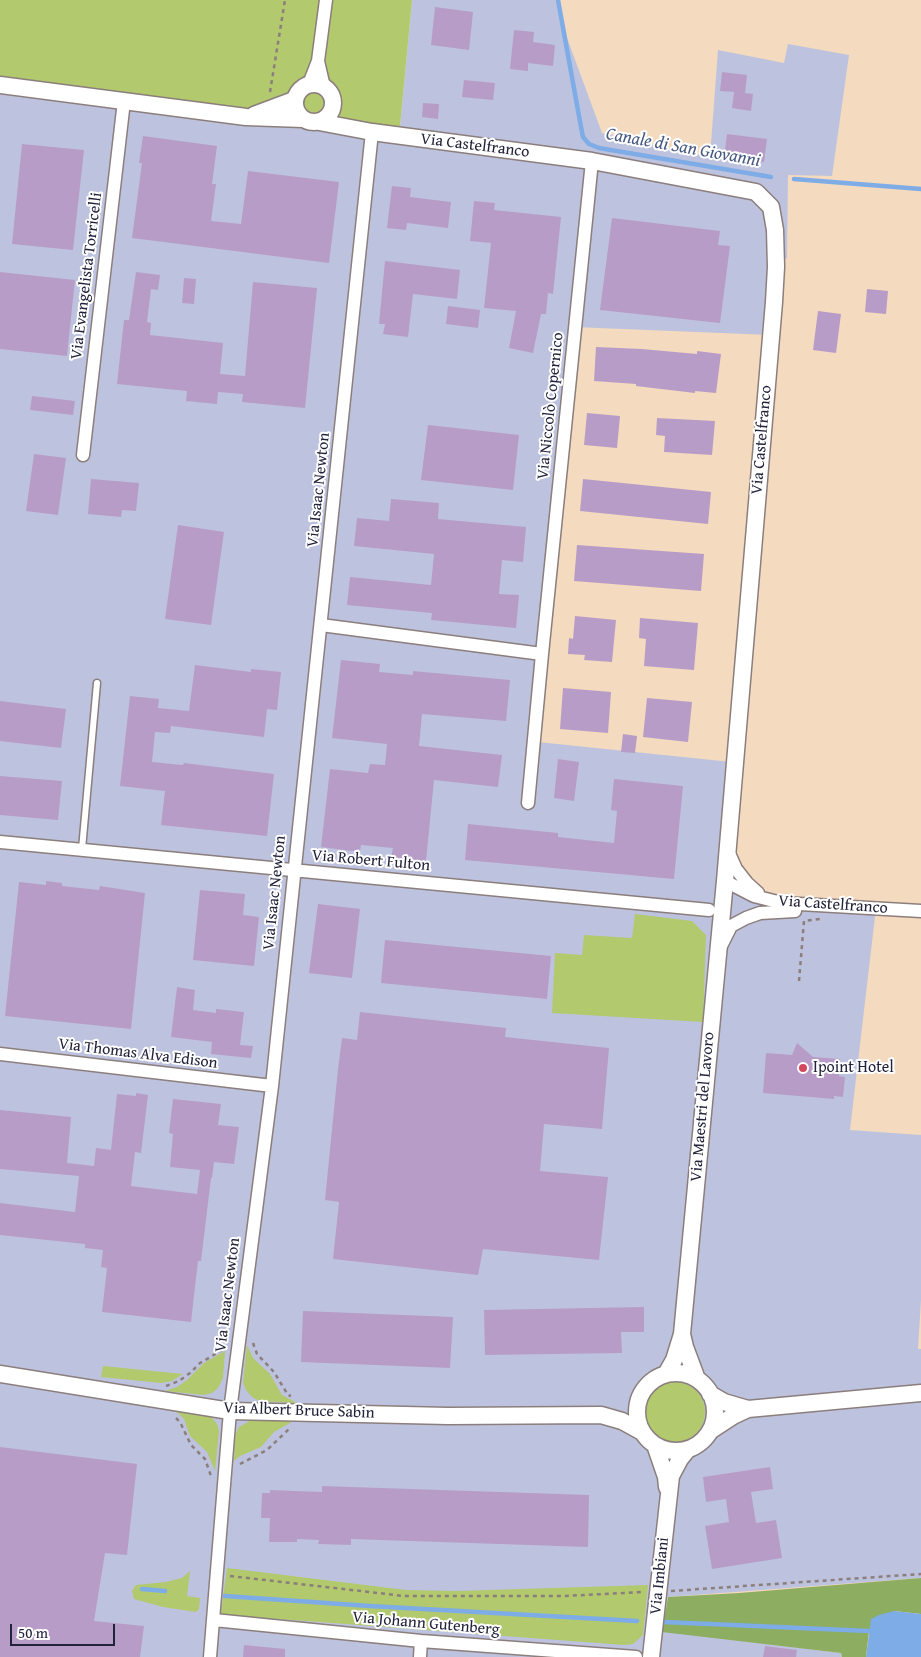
<!DOCTYPE html>
<meta charset="utf-8">
<style>
body{margin:0}
#map{position:relative;width:921px;height:1657px;overflow:hidden;background:#f4dabe;font-family:"Gentium Book Plus",serif}
canvas{display:block}
.scale{position:absolute;left:10px;top:1624px;width:105px;height:22px;box-sizing:border-box;border:2px solid #22223b;border-top:0;padding-left:6px;font-size:15px;line-height:18px;white-space:nowrap;color:#22223b;-webkit-text-stroke:4px #fff;paint-order:stroke}
</style>
<div id="map">
<canvas width="921" height="1657"></canvas>
<div class="scale">50 m</div>
</div>
<script>
const g = document.querySelector('canvas').getContext('2d');
g.lineJoin = 'round';
function fillPath(path, color) { g.fillStyle = color; g.fill(path, 'evenodd'); }
const shape = rows => new Path2D(rows.map(r => 'M' + r).join(''));
function strokePath(path, color, width, dash) { g.strokeStyle = color; g.lineWidth = width; g.lineCap = dash ? 'butt' : 'round'; g.setLineDash(dash || []); g.stroke(path); }
function label(font, color, halo, rows, align = 'center') {
  g.font = font + ' "Gentium Book Plus",serif'; g.lineWidth = 4; g.setLineDash([]); g.textBaseline = 'middle'; g.strokeStyle = halo; g.fillStyle = color; for (const [text, x, y, turn = 0] of rows) {
    g.save(); g.translate(x, y); g.rotate((+turn || 0) * Math.PI / 180); g.textAlign = isNaN(turn) ? turn : align; if (halo) g.strokeText(text, 0, 0); g.fillText(text, 0, 0); g.restore();
  }
}
fillPath(shape([
 [412,0,556,0,563,27,602,133,710,157,718,50,784,63,788,44,849,55,832,176,788,175,787,258,774,271,770,335,574,327,538,742,741,763,731,887,849,907,876,908,850,1130,921,1135,921,1300,918,1349,921,1349,921,1578,668,1597,662,1631,841,1653,842,1657,0,1657,0,87,399,136]
]), '#bdc3de');
fillPath(shape([
 [0,0,412,0,399,136,0,87],
 [635,914,692,921,706,935,703,1022,552,1013,555,953,582,955,584,935,632,938],
 [247,1345,253,1358,270,1374,282,1395,297,1403,259,1401,252,1397,246,1390,243,1383],
 [225,1351,223,1378,218,1388,212,1393,204,1395,165,1391,177,1387,187,1380,204,1363],
 [103,1366,183,1374,172,1381,161,1383,101,1377],
 '645 1412a30 30 0 1 1 60 0a30 30 0 1 1-60 0Z',
 [168,1409,200,1412,211,1417,217,1424,219,1431,215,1471,207,1452,190,1436,184,1419,178,1413],
 [253,1419,297,1419,274,1432,261,1447,240,1456,234,1461,235,1435,239,1427],
 [227,1568,406,1590,457,1591,648,1585,643,1635,633,1644,624,1645,226,1615,221,1613],
 [190,1571,187,1596,200,1598,199,1609,196,1612,163,1607,134,1599,132,1591,136,1585,166,1582,182,1578]
]), '#b2c96d');
fillPath(shape([
 [921,1578,921,1614,894,1611,869,1631,866,1657,842,1657,841,1653,662,1632,668,1597,739,1593]
]), '#8dad60');
fillPath(shape([
 [894,1611,921,1614,921,1657,866,1657,871,1619,879,1615]
]), '#7dace7');
strokePath(shape([
 [558,0,581,127,583,137,589,144,599,148,771,177],
 [794,179,921,189],
 [142,1589,165,1591],
 [225,1596,370,1606,637,1621],
 [664,1622,869,1631]
]), '#7dace7', 4.5);
fillPath(shape([
 [435,7,473,12,469,50,431,45],
 [514,30,534,32,533,42,555,45,553,66,528,63,528,71,510,69],
 [722,72,747,75,745,93,753,94,751,111,732,108,734,92,720,91],
 [464,80,495,83,493,100,462,97],
 [423,103,439,104,438,119,422,117],
 [727,134,767,139,764,162,724,158],
 [143,136,217,146,212,184,216,184,211,221,241,224,248,171,339,182,329,263,132,238,142,163,139,163],
 [22,144,84,150,73,250,12,244],
 [392,186,411,188,410,197,451,202,448,228,407,223,406,230,387,228],
 [474,201,495,203,494,210,561,217,553,294,548,293,546,314,541,314,533,353,509,348,516,311,484,308,491,243,470,241],
 [612,218,720,231,718,245,730,246,720,323,600,310],
 [385,261,460,270,457,299,413,294,408,337,383,334,385,324,379,324],
 [0,272,75,280,67,356,0,349],
 [136,272,160,275,158,290,151,289,147,322,151,323,150,335,223,343,220,374,245,376,253,282,317,288,305,408,242,402,243,394,218,392,217,404,186,401,187,391,117,384,124,320,129,320],
 [184,278,196,279,194,304,182,303],
 [867,289,888,291,886,314,865,312],
 [448,306,480,310,478,328,446,324],
 [818,311,841,314,836,353,813,350],
 [596,347,642,349,697,354,697,351,721,354,716,393,695,391,695,393,636,386,636,384,594,381],
 [32,396,75,401,73,415,30,410],
 [587,413,620,416,617,448,584,445],
 [657,418,715,421,712,455,664,452,665,436,656,435],
 [428,425,519,435,513,490,421,480],
 [34,454,66,458,58,515,26,511],
 [91,479,139,483,136,511,122,510,121,517,88,514],
 [583,479,711,492,708,524,580,511],
 [391,499,439,503,438,519,526,527,523,562,502,560,499,594,519,595,516,628,431,620,432,613,347,605,350,577,431,585,434,554,354,546,357,518,389,521],
 [178,525,224,532,211,625,165,619],
 [577,545,704,554,701,591,574,581],
 [575,616,616,620,612,662,584,660,585,655,568,654,569,638,573,639],
 [640,618,698,623,694,670,644,666,646,639,639,638],
 [341,660,380,664,379,672,413,675,413,671,510,680,506,721,422,714,419,746,502,755,498,787,434,780,426,861,391,857,393,848,361,845,360,852,321,847,330,769,368,773,370,764,385,765,387,744,332,738],
 [195,665,251,672,251,669,281,672,277,710,267,709,264,737,171,726,170,733,155,732,152,762,183,765,184,763,274,774,267,836,161,825,165,791,120,786,130,696,159,699,158,708,189,711],
 [563,688,611,692,608,733,560,729],
 [647,698,692,702,688,742,643,737],
 [0,701,66,709,61,748,0,741],
 [623,734,637,736,635,753,621,752],
 [558,759,579,762,574,801,554,798],
 [0,776,62,781,58,820,0,815],
 [614,779,683,786,674,879,465,860,468,824,558,833,558,837,614,843,617,811,611,810],
 [46,881,62,883,62,886,99,890,100,886,145,893,131,1029,5,1016,19,882,46,885],
 [200,890,245,894,243,915,259,917,254,966,193,960],
 [318,904,360,909,352,978,309,973],
 [385,940,551,956,547,999,381,983],
 [177,987,195,990,193,1010,216,1013,216,1009,244,1012,240,1045,253,1046,251,1058,211,1054,212,1042,171,1037],
 [360,1012,506,1028,505,1037,609,1048,602,1129,544,1124,540,1171,608,1177,599,1260,483,1249,478,1275,333,1259,339,1202,325,1200,338,1069,342,1038,357,1040],
 [797,1043,813,1057,840,1059,839,1076,845,1077,843,1097,834,1096,834,1099,763,1093,766,1053,792,1055],
 [136,1093,148,1095,141,1153,135,1152,131,1186,197,1194,200,1170,170,1167,173,1134,169,1133,173,1099,221,1104,218,1125,239,1127,234,1164,214,1162,212,1178,211,1178,201,1261,198,1261,191,1322,102,1312,107,1268,101,1267,103,1250,85,1248,85,1244,0,1235,0,1203,75,1212,79,1176,0,1169,0,1110,71,1117,67,1163,94,1166,96,1148,111,1150,117,1094,136,1096],
 [644,1307,644,1332,621,1332,622,1353,485,1355,484,1310],
 [303,1311,453,1317,450,1368,301,1362],
 [0,1447,137,1464,127,1555,105,1553,94,1621,144,1626,140,1657,0,1657],
 [770,1467,773,1489,751,1492,756,1523,776,1520,782,1558,712,1569,705,1526,729,1522,726,1499,706,1502,703,1477],
 [322,1486,589,1495,588,1547,351,1539,351,1545,318,1544,319,1540,297,1539,297,1542,269,1542,270,1518,261,1518,262,1493,270,1493,270,1490,322,1492],
 [244,1645,285,1649,285,1657,243,1657],
 [765,1646,797,1650,796,1657,763,1657]
]), '#b89cc8');
const service = shape([
 [82,849,97,683]
]);
const minor = shape([
 [318,61,324,87],
 [309,84,318,61,326,0],
 [83,455,124,101],
 [321,625,542,654,592,161],
 [528,803,542,654],
 [0,842,709,910],
 [728,851,736,869,747,883,758,893],
 [725,881,754,896,782,903,921,911],
 [722,944,731,926,746,918,760,913,795,911],
 [0,1054,272,1086],
 [214,1620,421,1641,636,1657],
 [210,1657,230,1411,272,1086,372,132],
 [420,1657,421,1641]
]);
const tertiary = shape([
 '295 103a19 19 0 1 1 38 0a19 19 0 1 1-38 0Z',
 [0,85,246,117,303,119],
 [254,115,294,100],
 [319,122,372,132,592,161,756,192,771,207,775,230,776,267,774,302,725,881,682,1334,674,1360,666,1374],
 [682,1334,685,1347,697,1379],
 '637 1412a39 39 0 1 1 78 0a39 39 0 1 1-78 0Z',
 [0,1374,230,1411,448,1416,601,1415,622,1421,642,1432],
 [710,1394,724,1402,748,1409,921,1393],
 [710,1431,733,1416,748,1409],
 [655,1445,666,1477,667,1487],
 [651,1657,671,1476,680,1459,688,1449]
]);
strokePath(service, '#8b7e7c', 9);
strokePath(minor, '#8b7e7c', 15);
strokePath(tertiary, '#8b7e7c', 19);
strokePath(shape([
 [270,92,285,0],
 [799,981,804,921,820,919],
 [253,1343,257,1354,274,1372,288,1395,291,1396],
 [166,1386,179,1381,190,1373,200,1363,224,1349],
 [176,1418,180,1422,191,1445,205,1459,211,1476],
 [240,1464,267,1450,291,1427],
 [230,1576,404,1596,564,1596,643,1592],
 [671,1591,921,1574]
]), '#8b7e7c', 2.5, [4, 4]);
strokePath(service, '#fff', 6);
strokePath(minor, '#fff', 12);
strokePath(tertiary, '#fff', 16);
for (const [x, y, r, color] of [
 [803,1068,5,"#d1495b"]
]) { const dot = new Path2D(); dot.arc(x, y, r, 0, 2 * Math.PI); g.fillStyle = color; g.fill(dot); strokePath(dot, '#fff', 2); }
label('16px', '#22223b', '#fff', [
 ["Via Castelfranco",475,146,7],
 ["Via Evangelista Torricelli",87,276,-83],
 ["Via Niccolò Copernico",551,406,-84],
 ["Via Castelfranco",762,440,-85],
 ["Via Isaac Newton",319,490,-84],
 ["Via Robert Fulton",371,861,5],
 ["Via Isaac Newton",275,893,-84],
 ["Via Castelfranco",833,905,4],
 ["Via Thomas Alva Edison",138,1054,7],
 ["Via Maestri del Lavoro",703,1107,-85],
 ["Via Isaac Newton",228,1295,-83],
 ["Via Albert Bruce Sabin",299,1411,2],
 ["Via Imbiani",660,1576,-84],
 ["Via Johann Gutenberg",426,1624,5]
]);
label('16px', '#22223b', '#fff', [
 ["Ipoint Hotel",813,1068]
], 'left');
label('italic 18px', '#465980', '#fff', [
 ["Canale di San Giovanni",683,148,10]
]);
</script>
